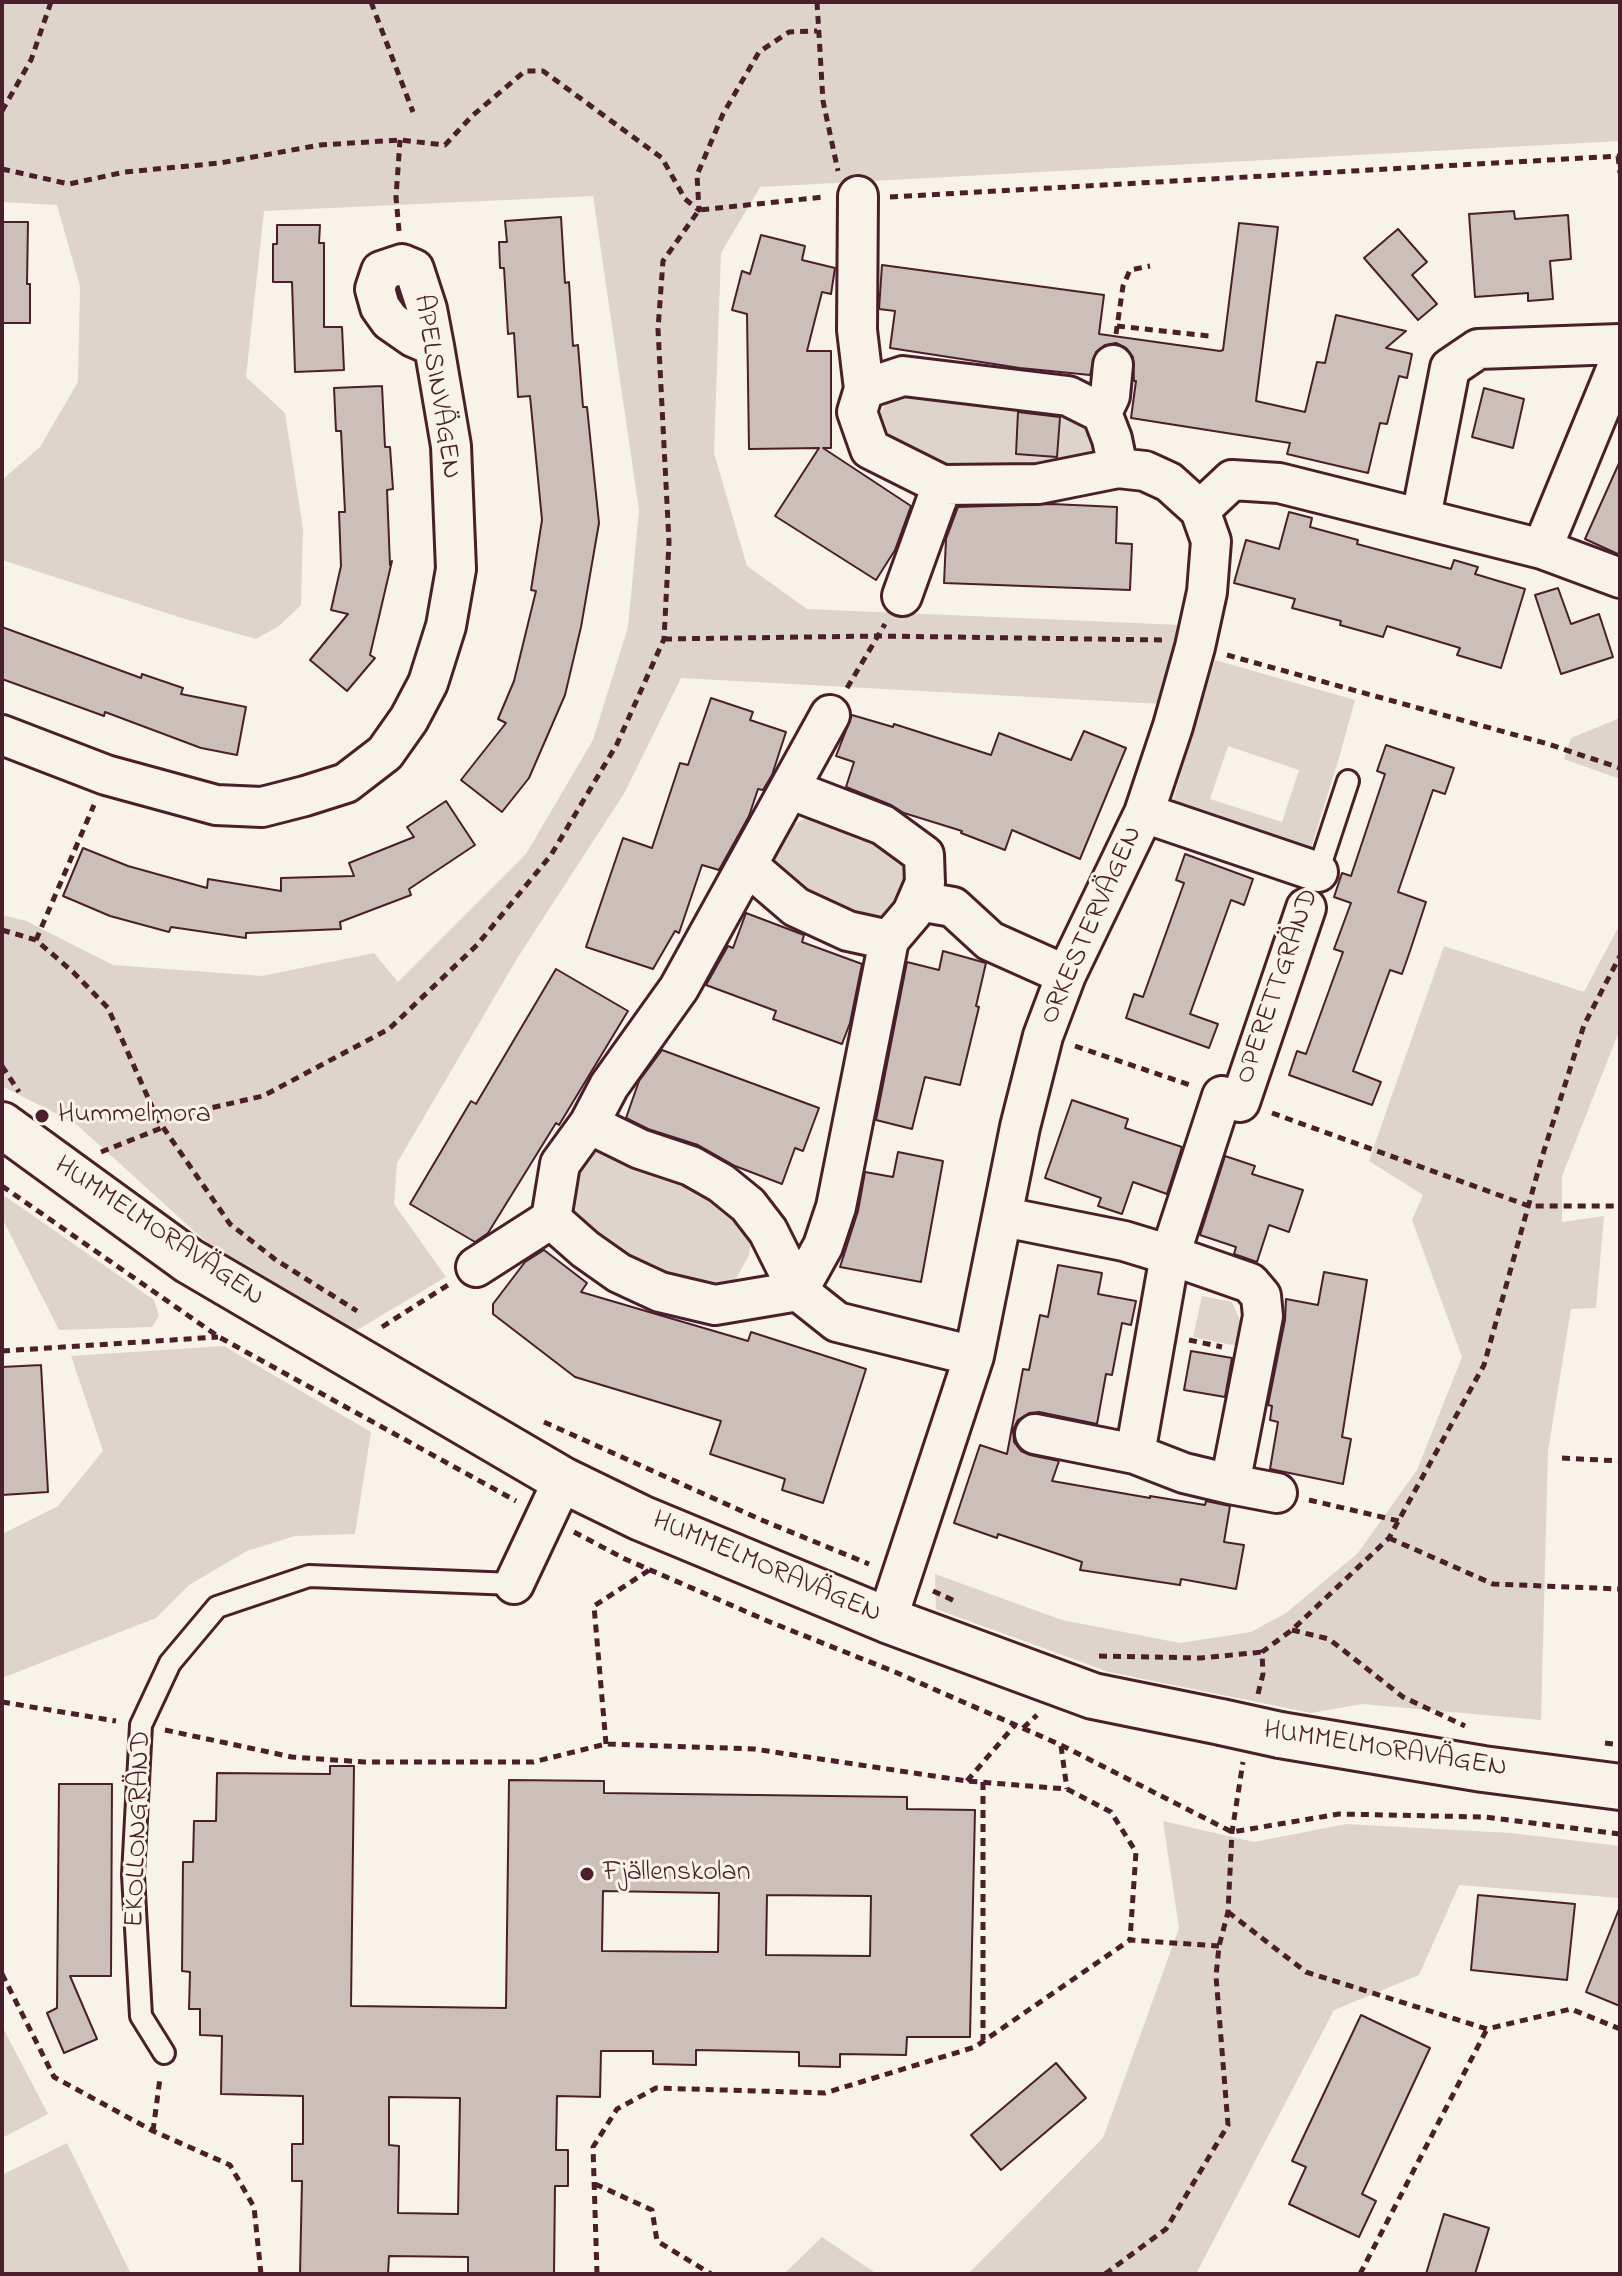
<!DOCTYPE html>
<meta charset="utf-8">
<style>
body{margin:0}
#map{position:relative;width:1622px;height:2276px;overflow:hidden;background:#f7f3e8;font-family:"Indie Flower",sans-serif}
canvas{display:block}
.frame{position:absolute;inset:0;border:4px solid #4a1f2b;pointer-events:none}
</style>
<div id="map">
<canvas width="1622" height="2276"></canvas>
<div class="frame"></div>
</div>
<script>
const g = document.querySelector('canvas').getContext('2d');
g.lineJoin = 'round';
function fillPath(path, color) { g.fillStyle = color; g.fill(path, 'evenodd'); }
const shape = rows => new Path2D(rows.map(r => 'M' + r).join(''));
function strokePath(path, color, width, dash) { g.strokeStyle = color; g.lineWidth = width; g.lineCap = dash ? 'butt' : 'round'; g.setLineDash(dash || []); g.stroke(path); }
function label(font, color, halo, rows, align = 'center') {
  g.font = font + ' "Indie Flower",sans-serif'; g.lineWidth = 6; g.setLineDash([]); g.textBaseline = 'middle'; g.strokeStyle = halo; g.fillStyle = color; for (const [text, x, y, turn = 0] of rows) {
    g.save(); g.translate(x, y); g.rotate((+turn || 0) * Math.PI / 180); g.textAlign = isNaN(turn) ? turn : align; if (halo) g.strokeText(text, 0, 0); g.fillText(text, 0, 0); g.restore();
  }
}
fillPath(shape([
 [2,2,1620,2,1620,141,760,187,721,253,714,453,747,566,807,609,1182,625,1161,704,681,678,625,792,518,957,397,1163,394,1204,446,1277,347,1336,224,1258,76,1124,2,1086,2,915,26,921,113,965,262,976,374,953,398,982,526,854,593,740,628,627,639,510,593,196,264,211,246,377,285,413,303,529,301,605,279,626,256,639,182,618,2,560,2,480,40,447,78,382,80,286,57,205,2,202],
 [891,395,1066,403,1101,438,1106,465,937,468,899,450,880,432,881,412],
 [1215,660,1355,700,1339,758,1311,848,1295,856,1189,821,1173,800],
 [1228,746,1299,770,1282,822,1210,799],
 [1620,718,1620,779,1564,759,1571,738],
 [810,816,902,850,908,870,897,911,880,927,781,879,771,856,789,827],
 [1620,924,1620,1029,1562,1176,1562,1222,1604,1216,1596,1308,1571,1309,1548,1451,1541,1720,1362,1704,1311,1713,1109,1672,936,1609,935,1574,1062,1620,1180,1643,1251,1632,1286,1613,1358,1553,1417,1470,1462,1357,1412,1220,1423,1195,1369,1161,1444,946,1584,992],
 [599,1142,683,1175,752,1233,749,1255,732,1286,717,1296,640,1269,578,1226,563,1190],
 [2,1194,154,1300,159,1316,152,1327,59,1330,2,1218],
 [1202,1296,1232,1302,1241,1323,1237,1346,1193,1337],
 [224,1346,371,1432,355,1534,295,1536,247,1551,189,1585,156,1618,2,1678,2,1534,58,1506,103,1451,71,1356],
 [1163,1821,1254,1842,1346,1824,1511,1833,1620,1846,1620,1898,1459,1885,1419,1975,1334,2010,1196,2274,968,2274,1103,2138,1179,1928],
 [2,2026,48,2114,2,2138],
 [67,2143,131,2274,2,2274,2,2175],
 [822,2237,877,2274,784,2274]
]), '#ded4cc');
const building = shape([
 [1514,211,1515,219,1568,215,1571,259,1550,261,1553,299,1528,301,1528,293,1475,297,1469,214,1514,211],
 [561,217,565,283,569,282,573,346,578,345,583,407,587,407,599,523,581,627,565,695,529,778,502,812,461,780,506,723,498,719,514,681,536,591,531,590,542,520,530,396,518,397,514,333,508,334,504,268,500,268,499,242,507,242,505,221,561,217],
 [2,222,28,222,27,284,30,284,30,323,2,323,2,222],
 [1239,223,1278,227,1256,401,1305,412,1317,362,1325,363,1336,315,1406,331,1386,348,1412,354,1407,378,1399,376,1387,424,1380,423,1368,473,1287,454,1290,443,1131,418,1136,381,1134,381,1133,357,1126,348,1116,343,1105,345,1096,352,1090,375,1020,368,890,348,895,311,879,309,882,265,1104,295,1099,334,1220,351,1223,350,1239,223],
 [277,225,320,225,319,243,324,243,324,327,342,327,344,370,295,372,292,282,273,282,273,244,277,244,277,225],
 [1398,229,1427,262,1412,275,1437,304,1418,320,1364,258,1398,229],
 [761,235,805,246,802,260,835,268,831,294,822,292,807,351,831,351,831,448,823,448,911,506,895,550,876,580,775,516,819,448,749,449,747,314,732,310,742,271,750,274,761,235],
 [382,386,385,447,390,447,393,489,387,490,390,565,392,561,370,655,375,658,347,691,310,660,348,614,331,610,341,566,339,512,345,512,341,431,336,431,334,388,382,386],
 [1484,388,1524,399,1513,448,1472,437,1484,388],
 [1018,412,1060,417,1057,457,1016,454,1018,412],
 [1620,461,1620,555,1585,539,1620,461],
 [1052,504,1117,507,1116,543,1132,544,1130,590,944,583,946,539,958,507,1052,504],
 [1289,512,1312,518,1310,527,1358,540,1357,544,1451,569,1454,560,1478,567,1475,574,1525,589,1501,668,1457,655,1460,648,1387,626,1383,637,1340,625,1341,621,1292,608,1295,599,1234,583,1246,540,1279,549,1289,512],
 [1558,588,1571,624,1599,614,1613,657,1561,674,1535,595,1558,588],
 [2,627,141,678,142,674,183,688,181,694,246,707,237,755,201,748,105,712,104,716,2,679,2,627],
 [711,698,753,712,750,720,786,732,772,775,763,790,758,789,749,816,719,870,702,865,679,933,675,931,653,969,586,947,623,838,652,848,680,763,688,765,711,698],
 [852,715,893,727,894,724,991,755,999,733,1071,760,1084,731,1126,748,1080,859,1012,830,1005,850,961,833,962,831,904,813,891,805,846,787,854,762,836,756,852,715],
 [1386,745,1454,768,1445,794,1433,790,1398,892,1426,902,1411,948,1402,974,1390,970,1353,1071,1381,1082,1372,1105,1289,1075,1297,1051,1306,1054,1343,952,1334,949,1351,903,1334,897,1342,873,1351,876,1385,774,1377,771,1386,745],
 [446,801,475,845,409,889,411,895,340,922,341,929,246,933,246,938,171,927,169,932,110,916,63,896,83,848,128,866,207,888,208,879,281,891,281,878,354,876,349,863,414,837,407,827,446,801],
 [1185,854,1253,879,1244,905,1231,900,1190,1014,1218,1024,1209,1048,1126,1018,1134,994,1143,997,1184,883,1176,880,1185,854],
 [746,913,804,935,802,942,862,964,850,1023,842,1044,773,1019,776,1011,706,985,728,946,733,948,746,913],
 [943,951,986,963,976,1006,979,1007,960,1085,925,1077,912,1129,876,1120,907,962,939,970,943,951],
 [556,969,628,1011,559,1125,556,1123,488,1233,475,1242,410,1204,471,1101,476,1104,556,969],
 [662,1050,819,1108,803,1151,795,1148,782,1184,735,1166,698,1145,648,1129,626,1118,639,1081,662,1050],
 [1072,1100,1128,1119,1125,1128,1182,1147,1167,1194,1133,1182,1122,1214,1098,1206,1101,1198,1045,1178,1072,1100],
 [898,1152,943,1161,921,1282,840,1267,858,1211,865,1172,893,1177,898,1152],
 [1225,1156,1255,1166,1252,1174,1303,1190,1289,1232,1269,1225,1257,1262,1234,1254,1236,1247,1200,1235,1225,1156],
 [544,1250,587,1283,581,1292,748,1341,751,1332,866,1369,823,1503,782,1490,785,1479,710,1454,721,1421,575,1377,493,1314,493,1304,525,1262,544,1250],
 [1058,1265,1102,1273,1098,1294,1136,1301,1131,1325,1122,1323,1112,1375,1106,1374,1097,1424,1039,1412,1029,1413,1018,1420,1013,1430,1014,1442,1021,1451,1030,1455,1059,1461,1052,1481,1150,1498,1150,1496,1205,1505,1206,1501,1230,1506,1224,1542,1244,1545,1236,1589,1181,1579,1180,1585,1080,1570,1082,1562,998,1534,997,1538,954,1523,980,1445,1007,1454,1023,1369,1029,1370,1040,1315,1048,1317,1058,1265],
 [1324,1272,1367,1280,1342,1437,1351,1439,1343,1484,1270,1469,1278,1422,1270,1420,1272,1406,1268,1405,1285,1320,1286,1299,1318,1305,1324,1272],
 [1191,1351,1232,1358,1225,1397,1184,1390,1191,1351],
 [41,1365,48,1492,2,1495,2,1367,41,1365],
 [330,1766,354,1766,351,2006,506,2008,509,1780,604,1781,604,1793,907,1797,907,1809,975,1810,970,2037,907,2037,906,2055,840,2054,840,2067,799,2066,799,2052,696,2050,696,2065,653,2064,653,2051,601,2051,600,2097,557,2096,556,2150,568,2150,568,2186,555,2186,554,2274,468,2274,468,2257,389,2256,388,2274,300,2274,302,2181,292,2181,292,2144,303,2144,303,2096,221,2094,222,2036,200,2035,200,2009,189,2009,190,1972,182,1971,183,1862,193,1862,194,1821,216,1821,217,1773,330,1774,330,1766],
 [603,1891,719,1893,718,1952,602,1951,603,1891],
 [767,1895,871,1896,870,1956,766,1955,767,1895],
 [389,2097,460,2098,458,2214,398,2213,399,2146,389,2145,389,2097],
 [59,1784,112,1784,111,1976,70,1976,97,2039,64,2053,47,2013,57,2008,59,1784],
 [1478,1895,1575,1904,1567,1980,1471,1970,1478,1895],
 [1619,1909,1620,1909,1620,2006,1586,1992,1619,1909],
 [1361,2015,1430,2048,1362,2194,1376,2201,1359,2237,1289,2204,1306,2167,1292,2161,1361,2015],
 [1056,2063,1086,2098,1001,2170,971,2135,1056,2063],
 [1444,2214,1489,2228,1475,2274,1426,2274,1444,2214]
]);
fillPath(building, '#ccbfb9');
strokePath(building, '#4a1f2b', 2);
const service = shape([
 [1316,878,1348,781],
 [164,2053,141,2016,133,1875,141,1725,170,1663,217,1607,309,1576,514,1584]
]);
const minor = shape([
 [858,196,857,330,864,389],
 [1113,365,1110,396,1102,413,1112,439,1118,468],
 [1200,510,1232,480,1279,483,1542,549,1620,578],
 [1421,517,1450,368,1478,349,1620,344],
 [1542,549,1620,360],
 [902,596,942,485],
 [2,735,106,775,216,805,262,807,305,796,346,783,385,753,409,719,428,683,446,626,456,569,451,446,434,346,427,309,414,269,402,264,381,271,375,289,380,307,390,321,413,337,434,346],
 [789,789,883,825,924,855,925,883,912,913,889,940,836,1207,823,1246,798,1291],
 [1144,813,1318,872],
 [747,865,796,907,848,931,889,940],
 [918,901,953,907,990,941,1066,975],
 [1240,1102,1306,908],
 [589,1124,640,1149,691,1166,721,1183,748,1205,768,1231,798,1291,837,1322,974,1356],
 [1004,1217,1124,1241,1170,1255,1222,1096],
 [551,1219,585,1249,619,1273,660,1292,715,1305,798,1291],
 [476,1267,551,1219,560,1164,589,1124,609,1086,679,988,830,715],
 [1035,1434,1135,1454,1184,1473,1230,1484,1263,1316,1261,1296,1250,1283,1170,1255,1135,1454],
 [1230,1484,1277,1493],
 [514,1584,563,1480],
 [887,1620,974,1356,1020,1127,1043,1036,1066,975,1144,813,1173,726,1195,647,1207,592,1211,541,1200,510,1169,482,1145,471,1118,468,1038,484,942,485,870,449,857,412,864,389,903,376,1068,396,1102,413]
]);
const tertiary = shape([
 [2,1125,189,1261,563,1480,641,1518,887,1620,1093,1696,1221,1722],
 [1280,1735,1483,1769,1620,1787]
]);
strokePath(service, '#4a1f2b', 26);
strokePath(minor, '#4a1f2b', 44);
strokePath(tertiary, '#4a1f2b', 50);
strokePath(shape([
 [371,2,413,112],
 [817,2,823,101,838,171],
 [2,111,31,60,51,2],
 [1618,156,1620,173],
 [2,169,69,184,125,172,220,163,320,145,400,140,445,145,472,116,525,71,543,71,662,158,685,199,699,210,697,175,723,114,759,52,789,32,817,31],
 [890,197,1620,156],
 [399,231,396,197,400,140],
 [1117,326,1209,336],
 [1116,334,1123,286,1130,270,1150,266],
 [664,639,878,636,1163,640],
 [1227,655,1548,744,1620,768],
 [847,688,885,624],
 [2,930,36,940,73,972,108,1008,158,1120,230,1224,276,1260,357,1311],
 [36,940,94,805],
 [1075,1046,1190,1085],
 [2,1066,19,1092],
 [1272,1113,1529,1206,1620,1206],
 [158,1120,263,1096,389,1029,477,945,551,855,617,744,664,639,669,542,658,329,663,261,699,210,824,197],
 [101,1152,164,1127],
 [2,1186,219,1337,516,1501],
 [382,1327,448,1285],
 [1189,1340,1222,1347],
 [2,1351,218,1337],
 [544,1422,764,1521,869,1564],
 [1562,1458,1620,1461],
 [1309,1500,1399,1521],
 [574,1532,625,1559,770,1622,895,1672,1061,1745,1232,1832,1339,1814,1484,1817,1620,1834],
 [1389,1538,1493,1584,1620,1589],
 [933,1591,957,1602],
 [1292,1630,1329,1639,1403,1697,1465,1726],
 [1099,1656,1201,1658,1262,1652],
 [1258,1694,1263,1674,1262,1652,1292,1630,1389,1538,1484,1365,1542,1157,1584,1025,1620,956],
 [2,1702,116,1721],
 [1023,1728,1037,1715],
 [165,1730,292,1757,364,1762,533,1762,606,1744,754,1749,967,1781,1067,1789,1111,1812,1136,1852,1130,1940],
 [1605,1743,1620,1745],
 [606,1744,594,1606,651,1569],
 [1061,1746,1067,1789],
 [967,1781,1015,1725],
 [983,1782,983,2040],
 [1228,1912,1306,1972,1487,2029,1571,2009,1620,2029],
 [2,1974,54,2077,153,2131,230,2165,254,2207,261,2274],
 [153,2131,160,2078],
 [595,2184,652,2210,657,2241,711,2274],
 [597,2274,593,2147,617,2109,656,2088,825,2093,975,2047,1130,1940,1219,1946],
 [1105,2274,1166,2229,1228,2125,1216,1976,1219,1946,1228,1912,1232,1832,1243,1762],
 [1360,2274,1487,2029]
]), '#4a1f2b', 5, [8, 6]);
strokePath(service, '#f7f3e8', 20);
strokePath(minor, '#f7f3e8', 38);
strokePath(tertiary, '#f7f3e8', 44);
const tertiaryBridge = shape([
 [1221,1722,1280,1735]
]);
strokePath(tertiaryBridge, '#4a1f2b', 50, []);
strokePath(tertiaryBridge, '#f7f3e8', 44);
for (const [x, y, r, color] of [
 [42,1116,8,"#4a1f2b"],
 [587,1874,8,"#4a1f2b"]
]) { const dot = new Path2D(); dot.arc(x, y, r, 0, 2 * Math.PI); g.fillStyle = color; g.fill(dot); strokePath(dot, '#f7f3e8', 3); }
label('28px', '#4a1f2b', '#f7f3e8', [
 ["APELSINVÄGEN",435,387,81],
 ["ORKESTERVÄGEN",1093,926,-66],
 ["OPERETTGRÄND",1279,987,-71],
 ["HUMMELMORAVÄGEN",158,1233,34],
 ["HUMMELMORAVÄGEN",766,1569,23],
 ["HUMMELMORAVÄGEN",1385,1751,9],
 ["EKOLLONGRÄND",140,1829,-88]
]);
label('28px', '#4a1f2b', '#f7f3e8', [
 ["Hummelmora",58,1116],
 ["Fjällenskolan",603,1874]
], 'left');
</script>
